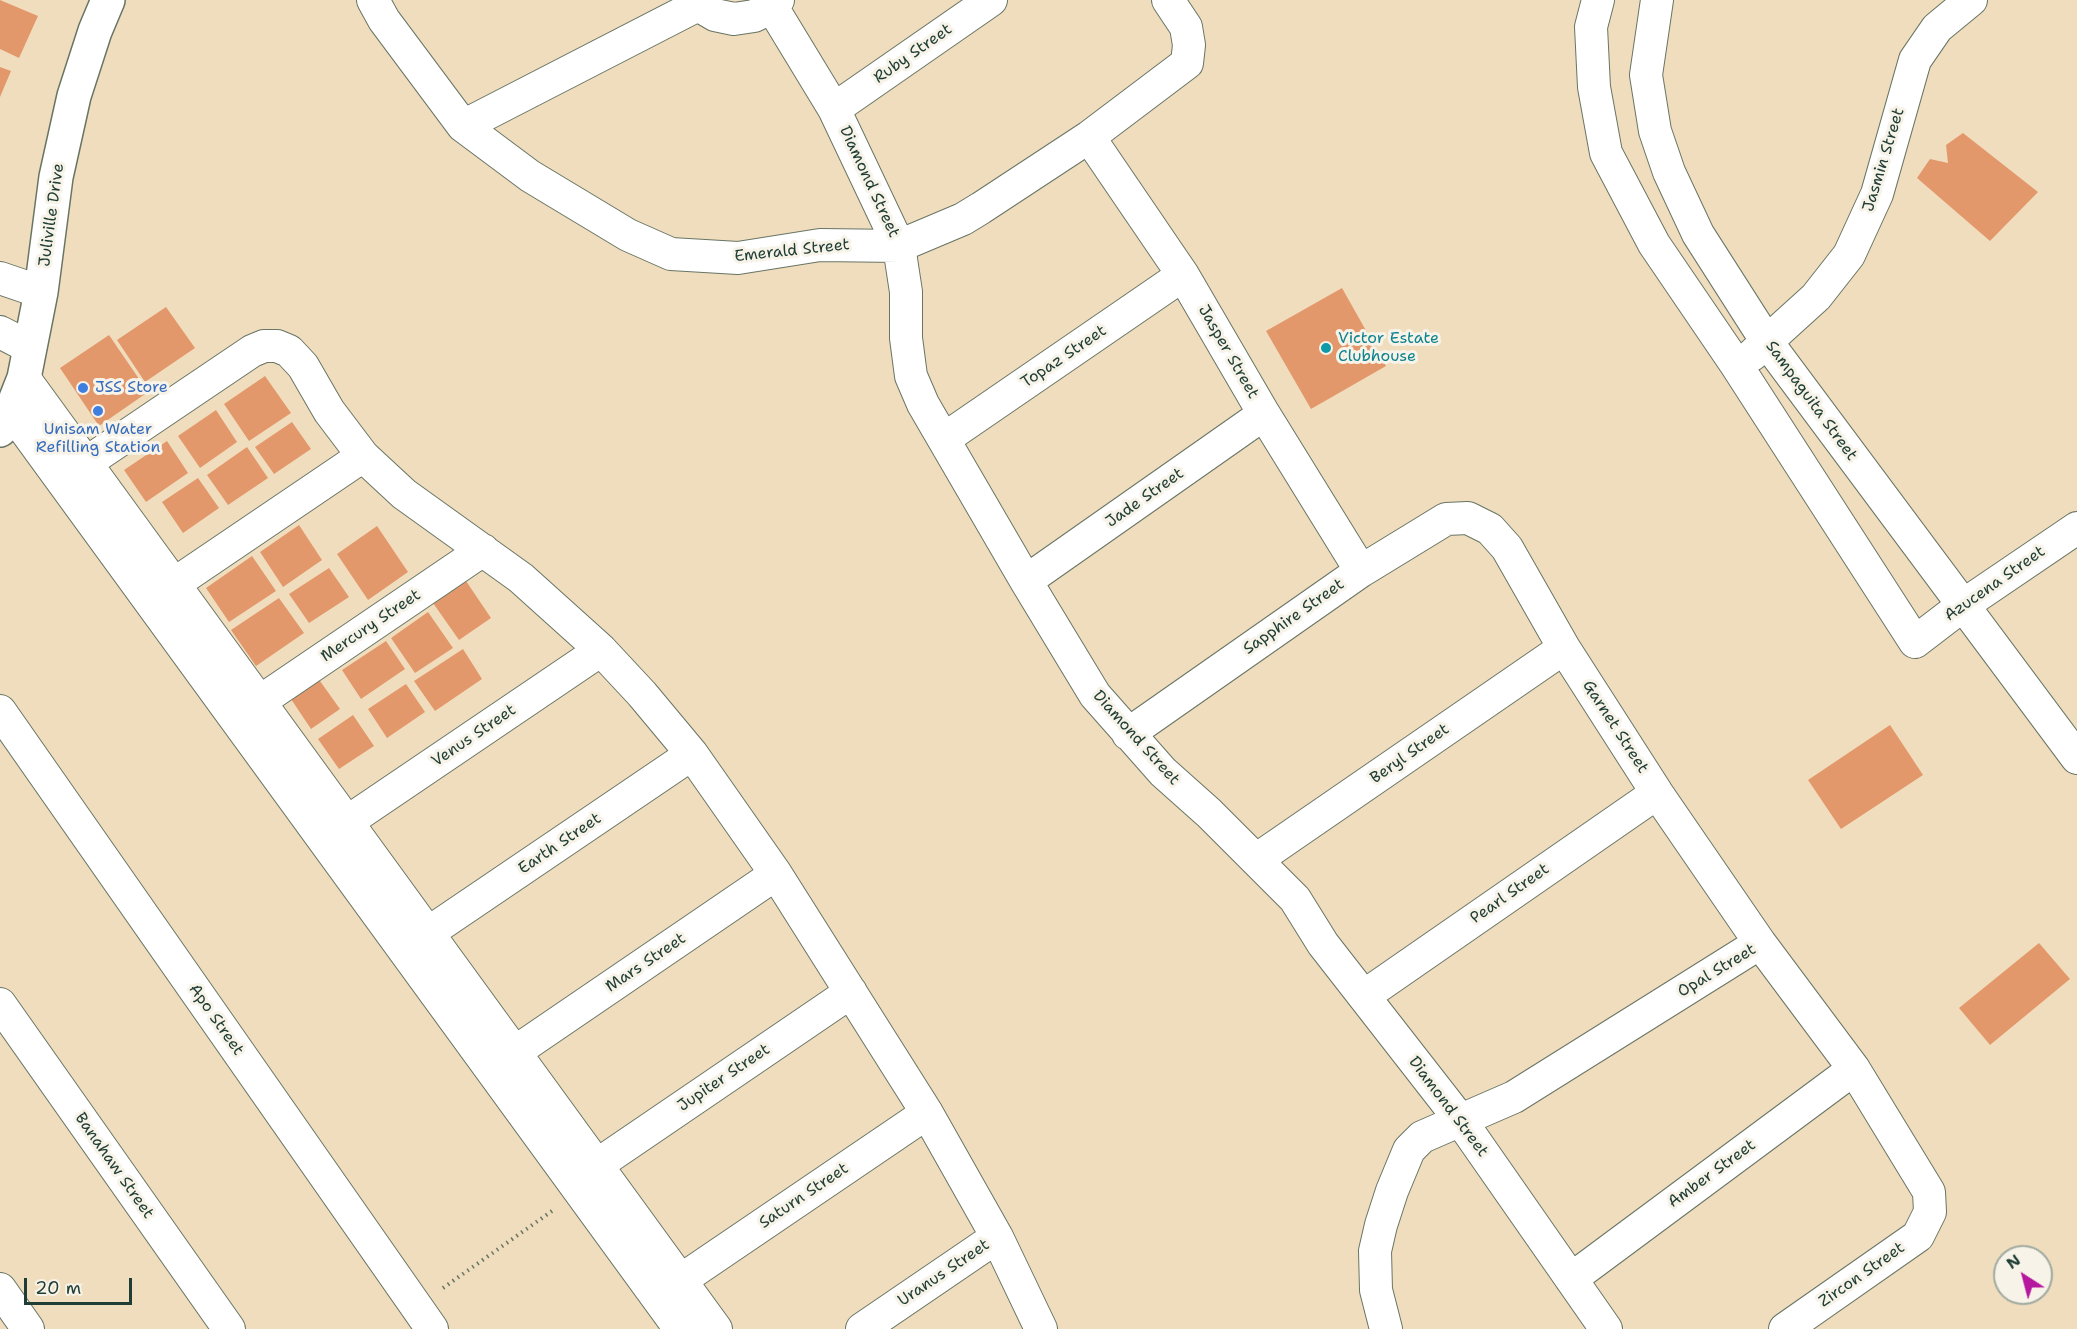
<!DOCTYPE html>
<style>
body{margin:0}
#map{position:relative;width:2077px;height:1329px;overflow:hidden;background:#f0ddbd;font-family:"Shantell Sans",sans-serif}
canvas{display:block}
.north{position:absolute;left:1993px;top:1245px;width:60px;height:60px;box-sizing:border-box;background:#f7f3e8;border:2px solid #a1aaa0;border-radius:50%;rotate:324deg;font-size:16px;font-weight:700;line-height:24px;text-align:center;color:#1f3d34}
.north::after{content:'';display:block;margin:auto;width:21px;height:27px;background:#b5179e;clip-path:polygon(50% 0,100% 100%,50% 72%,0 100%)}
.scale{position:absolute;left:24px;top:1278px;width:108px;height:27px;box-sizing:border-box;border:3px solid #1f3d34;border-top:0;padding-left:8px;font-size:18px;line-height:21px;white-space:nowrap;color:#1f3d34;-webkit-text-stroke:4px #f7f3e8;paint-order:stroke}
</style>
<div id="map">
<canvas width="2077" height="1329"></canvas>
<div class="north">N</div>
<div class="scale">20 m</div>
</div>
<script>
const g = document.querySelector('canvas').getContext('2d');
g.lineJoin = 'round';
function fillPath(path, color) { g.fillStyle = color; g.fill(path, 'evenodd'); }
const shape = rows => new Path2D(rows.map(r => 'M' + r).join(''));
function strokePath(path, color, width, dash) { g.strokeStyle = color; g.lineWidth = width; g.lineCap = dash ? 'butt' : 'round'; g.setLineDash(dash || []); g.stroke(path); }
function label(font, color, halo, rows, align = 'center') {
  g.font = font + ' "Shantell Sans",sans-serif'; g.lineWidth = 6; g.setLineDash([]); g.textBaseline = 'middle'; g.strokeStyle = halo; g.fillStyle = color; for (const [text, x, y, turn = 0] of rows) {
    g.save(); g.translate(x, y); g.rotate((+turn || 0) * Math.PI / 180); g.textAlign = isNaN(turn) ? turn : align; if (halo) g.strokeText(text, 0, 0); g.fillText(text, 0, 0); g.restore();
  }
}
fillPath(shape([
 [0,0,38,16,19,58,0,49],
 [0,67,11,71,0,97],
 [1963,133,2038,192,1990,241,1917,178,1930,159,1948,163,1946,145],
 [1342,288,1386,366,1311,409,1266,331],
 [166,307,195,348,145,382,117,340],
 [109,335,148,392,99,426,60,368],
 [265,376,291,413,249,441,224,404],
 [216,410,237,442,200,468,178,436],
 [292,422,311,449,274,474,255,447],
 [167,441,188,473,146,502,124,470],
 [247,447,268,478,228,505,207,475],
 [198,478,219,508,183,533,162,502],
 [299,525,322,560,283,587,260,552],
 [377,526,408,572,368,600,337,554],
 [252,556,276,591,229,622,206,588],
 [329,568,349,597,309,623,289,594],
 [466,581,491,618,459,640,433,603],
 [279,598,304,633,256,666,231,630],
 [428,612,453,648,415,673,391,638],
 [386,641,405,669,361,699,342,670],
 [463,649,482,679,435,711,414,681],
 [315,674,340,709,311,729,287,693],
 [406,684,425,712,387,738,368,709],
 [353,715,374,746,339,769,318,739],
 [1890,725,1923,775,1841,829,1808,780],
 [2039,943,2070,979,1990,1045,1959,1008]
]), '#e3986c');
const minor = shape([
 [373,0,384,20,463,126,530,176,628,235,671,254,738,258,820,245,899,246,963,219,981,208,1089,137,1187,63,1189,45,1186,27,1168,0],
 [695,0,698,5,715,15,734,19,754,16,772,7,778,0],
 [1598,0,1591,27,1594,87,1606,153,1654,244,1737,366,1915,642,1962,606,2077,528],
 [1657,0,1646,75,1655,131,1669,172,1698,234,1767,342,2077,758],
 [772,7,834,109,899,246,906,292,906,338,911,376,923,404,1026,581,1095,695,1163,772,1209,813,1295,899,1323,944,1461,1121,1606,1329],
 [834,109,991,0],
 [463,126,698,5],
 [1089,137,1183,275,1264,414,1361,571],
 [0,278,41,292],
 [0,332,29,347],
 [1752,355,1816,297,1849,255,1877,194,1915,60,1937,28,1971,0],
 [24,378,716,1329],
 [11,411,680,1329],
 [944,439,1183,275],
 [86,463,252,351,264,346,277,346,289,351,303,366,329,411,363,456,404,494,521,578,601,650,642,694,692,754,776,874,927,1113,997,1237,1041,1329],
 [1026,581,1264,414],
 [174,584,363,456],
 [259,702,483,550],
 [0,711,432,1329],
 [1128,734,1361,571,1446,519,1468,518,1490,529,1507,548,1564,648,1657,793,1760,943],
 [347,822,601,650],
 [1256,860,1564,648],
 [428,933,692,754],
 [1364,996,1657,793],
 [0,1004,229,1329],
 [515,1052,776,874],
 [597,1165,851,992],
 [1571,1279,1854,1069],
 [681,1280,927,1113],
 [0,1289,28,1329],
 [862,1329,997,1237],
 [1386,1329,1376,1290,1375,1251,1381,1225,1392,1191,1409,1150,1422,1137,1514,1097,1760,943,1854,1069,1929,1192,1930,1212,1918,1236,1785,1329]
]);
const tertiary = shape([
 [0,430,11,411,24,378,41,292,56,177,74,96,95,31,108,0]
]);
strokePath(minor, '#687564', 34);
strokePath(tertiary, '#687564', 36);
strokePath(shape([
 [443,1288,552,1211]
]), '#687564', 4, [1.5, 4.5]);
strokePath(minor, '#fff', 32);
strokePath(tertiary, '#fff', 33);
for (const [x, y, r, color] of [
 [1326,348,6,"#0f9aa8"],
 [83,388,6,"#3f7fe0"],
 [98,411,6,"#3f7fe0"]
]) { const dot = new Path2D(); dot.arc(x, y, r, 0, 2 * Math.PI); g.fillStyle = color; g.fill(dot); strokePath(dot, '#f7f3e8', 2); }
label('16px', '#1f3d34', '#f7f3e8', [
 ["Ruby Street",913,54,-35],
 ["Jasmin Street",1884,160,-73],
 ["Diamond Street",869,182,65],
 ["Juliville Drive",52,215,-82],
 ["Emerald Street",792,251,-6],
 ["Jasper Street",1228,352,60],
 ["Topaz Street",1064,357,-34],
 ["Sampaguita Street",1811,401,54],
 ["Jade Street",1145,498,-35],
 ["Azucena Street",1995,584,-35],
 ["Sapphire Street",1294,617,-35],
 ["Mercury Street",371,626,-34],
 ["Garnet Street",1615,727,57],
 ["Venus Street",474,736,-34],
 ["Diamond Street",1136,738,48],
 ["Beryl Street",1410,754,-35],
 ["Earth Street",560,844,-34],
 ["Pearl Street",1510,894,-35],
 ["Mars Street",646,963,-34],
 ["Opal Street",1717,971,-31],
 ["Apo Street",216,1020,55],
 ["Jupiter Street",724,1078,-34],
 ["Diamond Street",1448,1107,53],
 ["Banahaw Street",114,1166,55],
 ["Amber Street",1712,1174,-36],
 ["Saturn Street",804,1196,-34],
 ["Uranus Street",944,1273,-34],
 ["Zircon Street",1862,1275,-35]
]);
label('16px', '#0d838f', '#f7f3e8', [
 ["Victor Estate",1338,339],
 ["Clubhouse",1338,357]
], 'left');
label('16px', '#366cbe', '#f7f3e8', [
 ["JSS Store",95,388],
 ["Unisam Water",98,430,"center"],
 ["Refilling Station",98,448,"center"]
], 'left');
</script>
